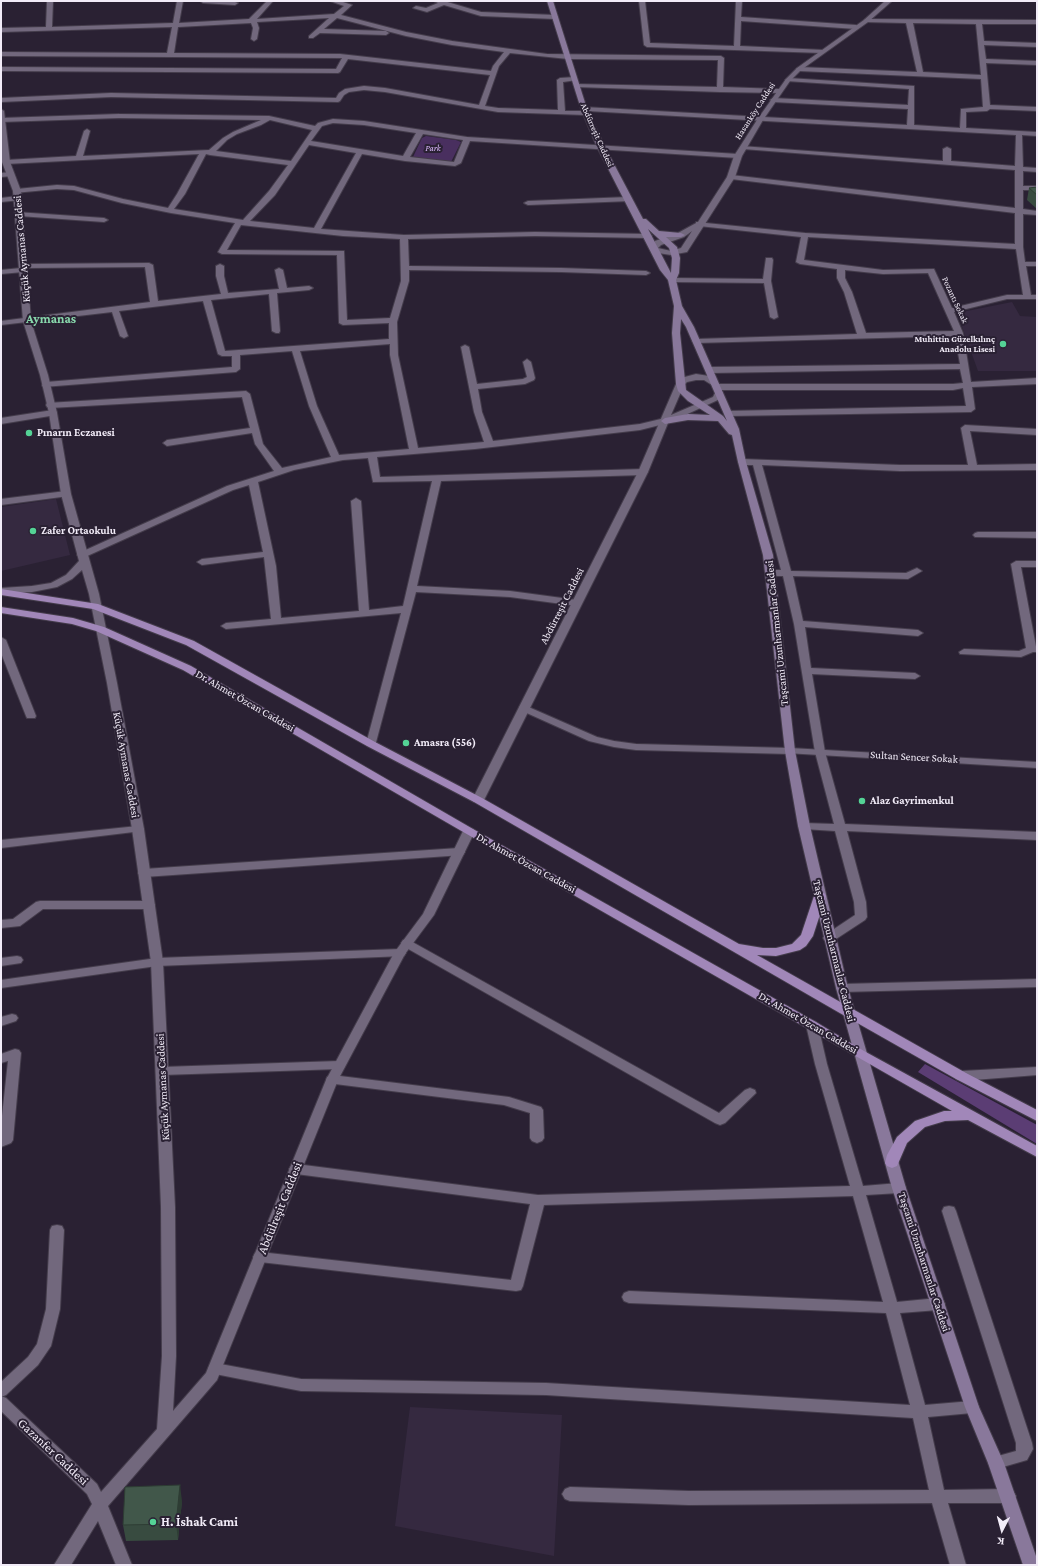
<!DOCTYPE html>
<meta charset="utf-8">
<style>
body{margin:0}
#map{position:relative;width:1038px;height:1566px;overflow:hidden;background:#2a2133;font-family:"Crimson Pro",serif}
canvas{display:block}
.frame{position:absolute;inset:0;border:2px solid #f2ecf8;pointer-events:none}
.north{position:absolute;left:982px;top:1510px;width:40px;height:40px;-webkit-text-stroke:3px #2a2133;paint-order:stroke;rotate:186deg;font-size:11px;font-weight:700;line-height:16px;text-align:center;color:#f2ecf8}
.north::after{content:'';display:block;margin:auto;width:14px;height:18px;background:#f2ecf8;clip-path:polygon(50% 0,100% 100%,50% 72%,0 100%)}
</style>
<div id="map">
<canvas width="1038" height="1566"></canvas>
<div class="frame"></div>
<div class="north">K</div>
</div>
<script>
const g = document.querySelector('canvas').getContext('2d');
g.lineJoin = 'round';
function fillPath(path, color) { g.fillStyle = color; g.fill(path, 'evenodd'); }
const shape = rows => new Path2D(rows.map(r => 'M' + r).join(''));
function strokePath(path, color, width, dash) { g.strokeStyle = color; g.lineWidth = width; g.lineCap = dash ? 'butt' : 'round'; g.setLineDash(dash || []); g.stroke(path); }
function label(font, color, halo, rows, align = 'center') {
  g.font = font + ' "Crimson Pro",serif'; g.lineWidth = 4; g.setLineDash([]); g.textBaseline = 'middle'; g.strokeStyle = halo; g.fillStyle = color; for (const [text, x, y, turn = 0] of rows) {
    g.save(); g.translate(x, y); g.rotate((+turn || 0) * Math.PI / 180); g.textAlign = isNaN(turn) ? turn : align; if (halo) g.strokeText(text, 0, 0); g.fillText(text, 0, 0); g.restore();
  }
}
fillPath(shape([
 [1012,302,1020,316,1037,317,1037,371,978,371,957,313],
 [56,499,70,555,1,571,1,507],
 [410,1407,562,1415,554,1556,395,1526]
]), '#352940');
fillPath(shape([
 [426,136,456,140,461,142,451,162,413,157,422,138]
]), '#492f5f');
fillPath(shape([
 [925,1064,1037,1125,1037,1144,918,1072]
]), '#5b3d74');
const minor = shape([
 [47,1,53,1,52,27,173,23,177,1,183,1,179,23,249,19,267,1,273,1,257,19,334,14,344,6,330,1,340,1,352,5,341,15,406,32,452,41,547,54,721,56,724,58,723,87,779,89,782,91,779,93,720,92,577,87,574,85,575,84,717,87,718,60,568,59,510,53,499,66,485,106,498,108,558,110,557,80,560,78,575,77,577,78,577,80,563,82,565,111,584,111,581,109,584,107,907,125,908,109,773,102,770,100,773,98,908,105,909,89,786,81,785,80,788,78,914,86,914,125,960,128,961,109,983,107,981,79,799,71,796,69,799,67,917,72,906,23,864,22,864,20,866,19,1037,20,1037,24,982,24,984,41,1037,43,1037,47,984,45,986,59,1037,61,1037,65,986,63,990,105,1037,107,1037,111,990,109,987,111,966,112,966,128,1037,132,1037,136,1022,135,1023,167,1037,168,1037,172,1023,171,1023,186,1037,186,1037,190,1023,190,1023,209,1037,211,1037,215,1023,214,1023,247,1025,262,1037,262,1037,266,1026,266,1031,295,1037,295,1037,299,1007,299,954,312,963,333,971,382,1037,378,1037,384,972,387,975,409,971,412,728,416,725,415,724,413,725,411,966,406,963,388,953,390,717,390,713,387,717,384,953,384,963,383,960,369,709,373,705,370,709,367,960,364,955,336,696,343,692,341,696,339,857,334,844,292,837,278,837,269,800,264,796,262,801,237,699,226,696,226,696,222,805,233,1015,244,1015,213,731,179,727,177,731,175,1015,208,1015,170,743,149,741,148,741,146,943,161,943,149,947,147,951,149,951,161,1015,166,1016,135,587,111,589,113,586,115,498,112,385,92,364,90,349,92,344,95,340,101,338,102,111,97,1,102,1,98,111,93,336,98,339,93,345,89,364,86,385,88,479,105,490,75,348,59,340,72,338,73,1,71,1,67,336,69,342,58,1,56,1,52,167,53,172,27,1,32,1,28,46,27,47,1],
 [329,18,309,36,309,38,313,38,320,33,386,35,389,33,386,31,324,29,337,18,406,36,452,45,504,52,493,66,491,71,340,54,174,53,178,27,251,23,253,28,251,39,254,41,257,39,259,28,257,22,329,18],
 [913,23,976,24,981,75,923,72,913,23],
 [808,237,1016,249,1023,295,1007,295,952,308,934,269,883,270,804,260,808,237],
 [845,270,883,274,928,273,954,331,866,333,852,292,845,278,845,270],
 [200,1,232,1,238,3,235,5,203,3,200,1],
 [434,1,444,1,481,12,555,15,558,17,555,19,481,16,444,5,427,12,413,8,416,6,426,8,438,3,434,1],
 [639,1,645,1,650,43,734,46,736,1,742,1,741,17,856,25,859,27,856,29,741,21,740,46,824,50,825,51,822,53,647,47,644,45,639,1],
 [119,114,269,116,315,126,318,123,333,119,364,121,467,137,738,154,742,156,738,158,470,141,461,163,455,166,405,161,362,154,321,229,404,235,535,232,648,234,652,236,648,238,535,236,408,239,409,266,561,268,646,271,650,273,646,275,561,272,409,270,409,281,397,322,398,355,418,448,484,442,474,412,461,347,465,345,469,347,477,384,523,379,527,377,523,362,527,359,531,362,535,378,534,380,525,384,478,389,482,412,493,441,640,424,665,418,669,421,668,423,640,430,475,449,377,457,380,477,643,469,648,472,643,475,441,481,417,586,510,591,577,600,582,603,577,606,510,597,416,592,375,746,371,747,366,744,401,613,226,629,221,626,226,623,271,619,264,557,202,565,197,562,202,559,263,552,249,485,233,490,85,557,82,558,77,555,79,553,227,486,274,471,255,444,252,433,167,446,163,443,167,440,250,428,242,397,50,408,47,407,46,405,47,403,246,391,250,394,263,444,282,468,331,457,309,406,292,351,240,355,240,369,236,372,43,387,42,385,46,382,232,367,232,356,222,356,218,354,203,301,119,311,128,336,124,338,120,336,112,312,1,325,1,321,150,302,145,267,26,268,27,270,23,272,1,274,1,270,21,268,19,266,23,264,149,263,153,265,158,301,221,294,216,276,216,266,220,264,224,266,224,276,228,293,279,289,275,270,279,268,283,270,287,288,309,286,313,288,309,290,277,293,280,331,279,333,276,333,272,331,269,294,211,300,225,351,389,339,389,323,343,325,339,323,337,255,222,254,218,252,235,223,171,213,122,203,74,190,57,189,14,193,13,191,17,189,57,185,74,186,123,199,168,208,177,194,199,154,6,164,2,162,6,160,76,156,84,131,87,129,90,131,83,156,209,150,223,138,233,132,261,120,119,118,1,122,1,118,119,114],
 [270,120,312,130,291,161,216,151,227,140,237,134,261,125,270,120],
 [333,123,364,125,416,133,403,156,311,141,322,126,333,123],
 [423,134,463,140,454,162,410,157,423,134],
 [309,145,356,153,314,228,250,221,275,195,309,145],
 [206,154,210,155,288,165,269,191,243,220,174,209,185,194,206,154],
 [241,225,343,236,400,239,401,281,390,318,347,320,344,251,227,250,241,225],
 [390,344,390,355,409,449,339,455,317,406,300,351,390,344],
 [368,458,373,482,432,481,403,606,369,610,361,501,356,498,351,501,359,611,281,618,276,566,258,482,294,470,343,460,368,458],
 [10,172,14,174,13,176,1,177,1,173,10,172],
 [18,196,21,196,21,200,1,202,1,198,18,196],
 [628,197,631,197,631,201,528,205,524,203,528,201,628,197],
 [16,212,104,218,108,220,104,222,19,216,16,216,16,212],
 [766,258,772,258,773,260,771,281,778,317,774,319,770,317,764,283,672,282,668,280,672,278,763,279,766,258],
 [53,410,56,411,57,413,56,415,1,424,1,418,53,410],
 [965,425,1037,429,1037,435,970,431,977,465,1037,464,1037,470,900,471,762,465,791,571,906,573,917,568,922,571,908,579,793,576,803,621,918,630,923,633,918,636,805,627,811,668,915,673,920,676,915,679,812,674,825,752,845,824,1037,832,1037,840,847,831,866,902,867,917,865,920,833,941,829,942,825,941,823,938,825,935,855,915,854,902,835,831,804,829,800,828,798,826,800,824,804,823,834,824,815,752,794,624,783,576,771,576,766,573,771,570,781,570,753,465,742,465,738,462,742,459,900,465,968,465,961,428,965,425],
 [66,491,71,494,69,496,1,505,1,499,66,491],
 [978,532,1037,532,1037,538,975,537,973,535,975,533,978,532],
 [1016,561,1037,561,1037,567,1021,567,1037,652,1033,652,1021,657,960,654,959,652,964,649,1019,651,1026,648,1011,564,1016,561],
 [1,637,6,640,36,716,35,718,27,718,26,716,1,653,1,637],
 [524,705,597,737,614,741,636,744,790,748,795,751,790,754,636,750,614,747,589,741,520,710,519,708,520,706,524,705],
 [138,826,142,827,144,829,142,831,1,848,1,840,138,826],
 [459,848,463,849,465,852,463,855,144,877,140,876,138,873,140,870,144,869,459,848],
 [40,901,149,901,153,902,155,905,153,908,149,909,43,909,20,926,1,928,1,920,13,919,36,902,40,901],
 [407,939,719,1113,745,1090,750,1088,755,1090,756,1093,725,1123,720,1125,715,1123,403,946,401,943,403,940,407,939],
 [400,949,404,950,406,953,404,956,157,966,1,988,1,980,157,958,400,949],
 [17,956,21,957,23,960,21,963,1,966,1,958,17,956],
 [1037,979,1037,987,842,992,838,991,836,988,838,985,842,984,1037,979],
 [12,1014,16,1015,18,1018,16,1021,1,1026,1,1017,12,1014],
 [812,1021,816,1022,818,1025,827,1064,863,1186,899,1183,904,1184,906,1188,904,1192,899,1193,866,1195,897,1302,938,1298,943,1300,945,1304,943,1308,938,1310,900,1313,925,1405,972,1401,977,1403,979,1407,977,1411,972,1413,928,1417,944,1490,1008,1489,1013,1491,1016,1496,1013,1501,1008,1503,948,1503,966,1565,950,1565,932,1503,689,1505,570,1501,565,1499,562,1494,565,1489,570,1487,689,1491,929,1490,913,1418,546,1395,301,1391,210,1373,208,1369,210,1365,215,1363,301,1379,546,1383,910,1405,886,1313,629,1303,624,1301,622,1297,624,1293,629,1291,883,1302,853,1196,544,1205,523,1286,521,1290,516,1291,260,1262,255,1261,253,1257,255,1253,260,1252,511,1280,530,1204,296,1174,291,1172,289,1169,291,1166,296,1164,538,1195,850,1186,815,1064,806,1025,808,1022,812,1021],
 [15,1049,19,1050,21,1053,13,1140,11,1143,1,1147,1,1125,8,1061,1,1063,1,1054,15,1049],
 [339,1061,344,1062,345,1065,344,1068,339,1069,162,1075,157,1074,156,1071,157,1068,162,1067,339,1061],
 [1037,1067,1037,1075,961,1081,956,1079,955,1076,956,1073,961,1071,1037,1067],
 [332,1075,509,1097,541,1107,543,1110,544,1138,542,1141,537,1143,532,1141,530,1138,530,1113,504,1105,327,1083,326,1080,327,1077,332,1075],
 [949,1206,954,1207,956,1211,1032,1443,1033,1449,1027,1460,996,1469,991,1468,988,1463,991,1458,1016,1451,1016,1443,942,1211,944,1207,949,1206],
 [57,1225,62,1226,64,1230,60,1309,51,1346,38,1365,6,1395,1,1397,1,1382,28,1357,37,1344,46,1309,50,1230,52,1226,57,1225]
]);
const tertiary = shape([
 [885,1,892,1,868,22,801,70,790,81,763,120,742,156,735,177,687,252,671,255,652,252,650,248,655,241,678,233,698,222,727,177,734,156,757,120,786,79,797,68,864,20,885,1],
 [692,231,681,248,671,251,658,248,661,245,684,237,692,231],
 [1,109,4,111,10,162,21,191,31,321,48,375,57,413,71,494,99,594,117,683,144,829,163,962,175,1207,176,1356,173,1411,206,1373,326,1080,394,953,423,914,463,831,465,829,469,828,473,829,475,831,434,915,405,954,338,1080,217,1380,108,1506,132,1565,116,1565,98,1521,71,1565,54,1565,92,1504,87,1494,1,1411,1,1396,6,1398,97,1484,101,1492,157,1429,162,1356,161,1207,151,962,132,829,107,683,89,594,82,570,72,579,57,587,32,592,1,594,1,588,32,586,51,583,66,575,79,561,61,494,49,413,40,375,23,321,13,191,2,162,1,109],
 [696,374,709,376,719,384,715,387,704,380,696,380,687,382,684,385,671,415,713,397,716,391,719,390,723,393,720,399,668,423,648,472,484,800,482,802,474,802,472,800,638,472,676,384,681,378,696,374],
 [790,748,1037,762,1037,768,786,753,785,751,786,749,790,748]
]);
const secondary = shape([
 [547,1,553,1,587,109,605,147,643,219,646,219,659,231,681,233,685,235,681,237,666,237,677,247,680,258,679,273,676,280,682,306,694,327,739,429,746,462,773,555,795,751,810,826,848,988,906,1188,979,1407,1004,1463,1037,1559,1037,1565,1023,1565,988,1463,965,1407,892,1188,836,988,798,826,785,751,763,555,738,462,732,435,729,434,718,421,688,420,665,424,661,421,665,418,688,414,710,415,688,401,678,391,676,384,672,333,674,306,668,280,660,270,597,147,581,109,547,1],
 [648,229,669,248,672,258,671,273,648,229],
 [681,319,686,327,727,421,723,416,686,390,680,333,681,319]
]);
const primary = shape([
 [1,589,98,604,194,641,375,742,482,798,739,944,763,948,776,948,792,944,801,935,814,896,816,893,824,893,826,896,813,936,806,946,800,950,776,956,757,955,966,1073,1037,1110,1037,1121,956,1079,845,1016,474,802,367,746,186,645,93,609,1,595,1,589],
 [1,607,73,618,104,627,191,666,473,829,816,1022,864,1051,1037,1146,1037,1157,968,1120,945,1121,925,1127,907,1143,897,1166,892,1168,887,1166,885,1163,887,1155,897,1137,915,1121,944,1111,952,1111,465,833,183,670,96,631,72,624,1,613,1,607]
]);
strokePath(minor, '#443c4b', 2);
strokePath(tertiary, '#443c4b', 2);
strokePath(secondary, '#443c4b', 2);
strokePath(primary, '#443c4b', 2);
fillPath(minor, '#72687d');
fillPath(tertiary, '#72687d');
fillPath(secondary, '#89789b');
fillPath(primary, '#a187b9');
fillPath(shape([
 [1037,187,1037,209,1027,200,1029,188],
 [182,1501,178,1540,126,1541,123,1525]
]), '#384b40');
fillPath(shape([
 [180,1485,182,1501,178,1540,176,1524]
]), '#2e3d34');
const building = shape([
 [1037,187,1037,195,1029,188,1037,187],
 [180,1485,176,1524,123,1525,125,1487,180,1485]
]);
fillPath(building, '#41574a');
strokePath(building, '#2e3d34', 1);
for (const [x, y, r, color] of [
 [1003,344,4,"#54d396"],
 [29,433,4,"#54d396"],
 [33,531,4,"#54d396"],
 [406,743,4,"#54d396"],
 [862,801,4,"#54d396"],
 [153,1522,4,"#54d396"]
]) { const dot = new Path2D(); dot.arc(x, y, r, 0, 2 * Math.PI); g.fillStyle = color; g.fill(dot); strokePath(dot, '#2a2133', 1.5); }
label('9px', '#f2ecf8', '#2a2133', [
 ["Hasanköy Caddesi",755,111,-57],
 ["Abdürreşit Caddesi",597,135,66],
 ["Pozantı Sokak",955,300,65]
]);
label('italic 9px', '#dbb8fc', '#2a2133', [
 ["Park",433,148]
]);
label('bold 9px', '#f2ecf8', '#2a2133', [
 ["Muhittin Güzelkılınç",995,339],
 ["Anadolu Lisesi",995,349]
], 'right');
label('11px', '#f2ecf8', '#2a2133', [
 ["Küçük Aymanas Caddesi",22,249,-95],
 ["Abdürreşit Caddesi",562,606,-63],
 ["Taşcami Uzunharmanlar Caddesi",777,633,-96],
 ["Dr. Ahmet Özcan Caddesi",245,701,30],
 ["Sultan Sencer Sokak",914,757,3],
 ["Küçük Aymanas Caddesi",126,765,80],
 ["Dr. Ahmet Özcan Caddesi",526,863,29],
 ["Taşcami Uzunharmanlar Caddesi",834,951,76],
 ["Dr. Ahmet Özcan Caddesi",808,1023,30],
 ["Küçük Aymanas Caddesi",163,1087,-93],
 ["Taşcami Uzunharmanlar Caddesi",924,1262,72]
]);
label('bold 11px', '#f2ecf8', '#2a2133', [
 ["Pınarın Eczanesi",37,433],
 ["Zafer Ortaokulu",41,531],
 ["Amasra (556)",414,743],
 ["Alaz Gayrimenkul",870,801]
], 'left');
label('bold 13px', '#88d8ac', '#2a2133', [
 ["Aymanas",51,319]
]);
label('13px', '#f2ecf8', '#2a2133', [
 ["Abdülreşit Caddesi",280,1208,-68],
 ["Gazanfer Caddesi",53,1452,43]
]);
label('bold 13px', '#f2ecf8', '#2a2133', [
 ["H. İshak Cami",161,1522]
], 'left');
</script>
